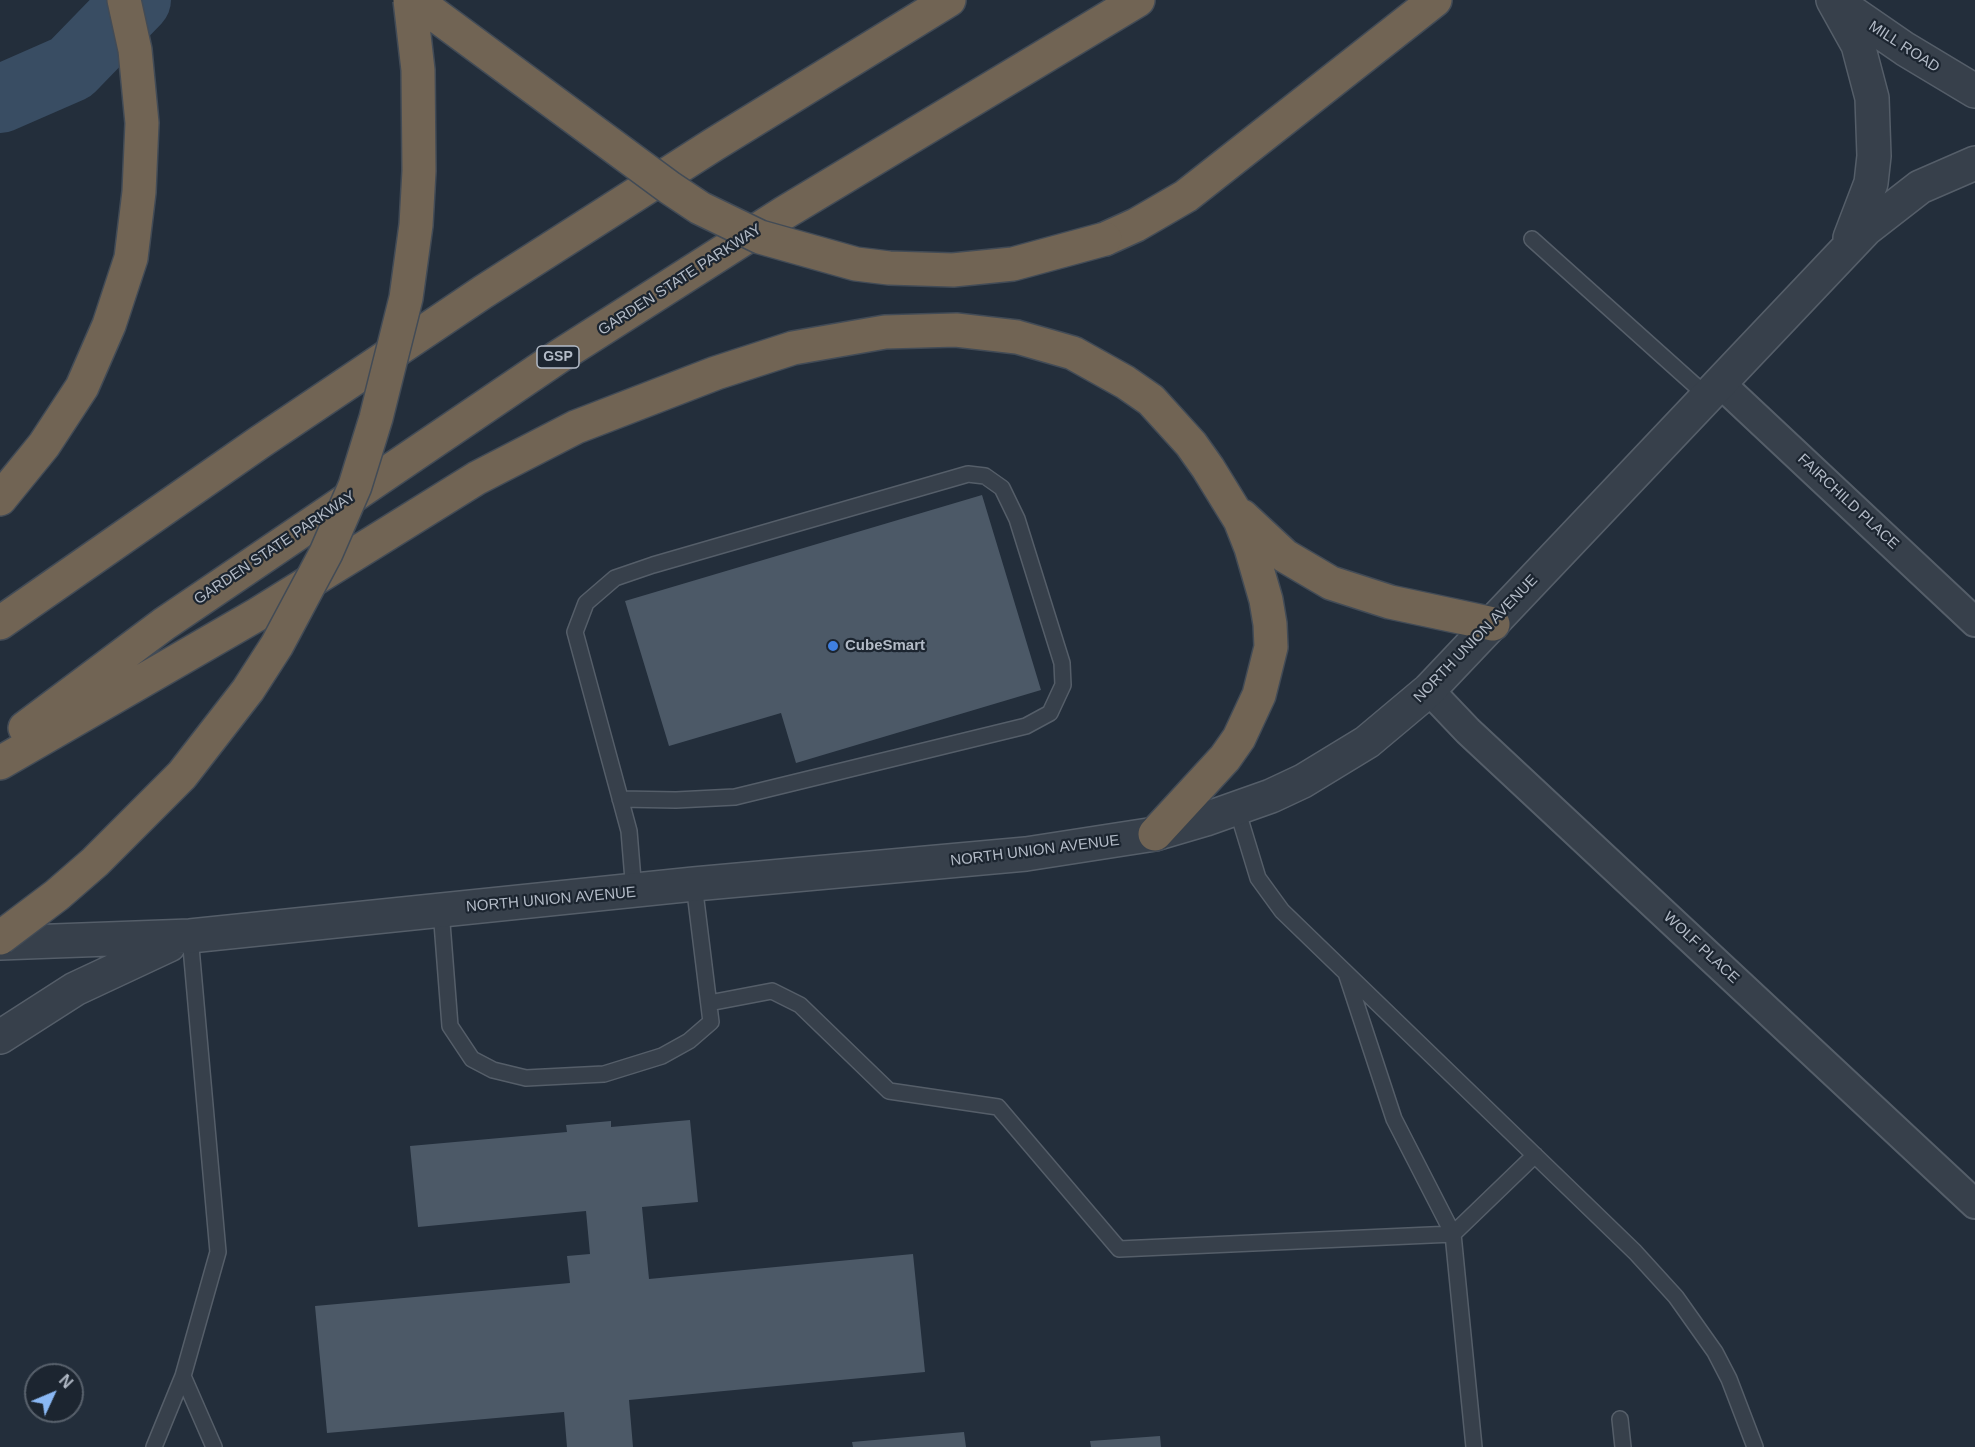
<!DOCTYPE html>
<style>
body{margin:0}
#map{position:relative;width:1975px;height:1447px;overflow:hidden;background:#232e3b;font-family:Helvetica,sans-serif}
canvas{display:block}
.north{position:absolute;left:24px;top:1363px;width:60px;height:60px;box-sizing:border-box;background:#1c2530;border:2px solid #58616c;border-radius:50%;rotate:46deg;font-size:16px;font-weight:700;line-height:24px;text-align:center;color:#b3bbc7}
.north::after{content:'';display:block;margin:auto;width:21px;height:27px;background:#8ab8f4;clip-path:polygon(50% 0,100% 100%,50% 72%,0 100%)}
</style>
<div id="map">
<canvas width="1975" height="1447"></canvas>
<div class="north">N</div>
</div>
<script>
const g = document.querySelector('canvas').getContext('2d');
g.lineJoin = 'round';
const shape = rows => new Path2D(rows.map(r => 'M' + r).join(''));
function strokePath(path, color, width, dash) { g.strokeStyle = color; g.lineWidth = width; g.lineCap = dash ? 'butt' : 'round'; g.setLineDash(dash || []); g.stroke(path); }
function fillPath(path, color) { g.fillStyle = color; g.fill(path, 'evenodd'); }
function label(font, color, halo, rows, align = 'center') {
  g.font = font + ' Helvetica,sans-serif'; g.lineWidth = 4.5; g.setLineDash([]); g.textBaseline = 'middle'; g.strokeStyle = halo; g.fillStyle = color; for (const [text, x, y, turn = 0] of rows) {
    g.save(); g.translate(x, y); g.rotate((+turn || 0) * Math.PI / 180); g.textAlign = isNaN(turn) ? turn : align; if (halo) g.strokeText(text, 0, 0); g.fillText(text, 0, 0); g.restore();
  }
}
strokePath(shape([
 [0,99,71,68,137,0]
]), '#394d63', 68);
fillPath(shape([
 [982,495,1041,690,796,763,781,713,669,746,625,601],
 [690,1120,698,1202,642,1207,649,1279,913,1254,925,1372,629,1400,633,1447,567,1447,564,1412,327,1433,315,1306,570,1283,567,1256,590,1254,586,1211,418,1227,410,1146,567,1132,566,1125,611,1121,611,1127],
 [964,1432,966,1447,853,1447,852,1442],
 [1160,1436,1161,1447,1091,1447,1090,1441]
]), '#4c5967');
const service = shape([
 [1532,239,1707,396],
 [620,799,676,800,735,797,1026,726,1050,713,1063,685,1062,663,1017,519,1002,488,985,476,968,474,653,565,615,578,586,603,575,632,629,831,634,892],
 [1237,809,1258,878,1282,911,1635,1252,1676,1297,1715,1352,1729,1379,1755,1447],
 [441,910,450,1026,472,1059,493,1070,526,1078,604,1074,662,1056,689,1041,711,1022,694,884],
 [709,1003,772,991,800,1005,889,1091,998,1107,1119,1249,1453,1234,1394,1119,1346,973],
 [183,1376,214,1447],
 [1620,1419,1623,1447],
 [154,1447,183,1376,218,1252,190,936],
 [1474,1447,1453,1234,1535,1155]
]);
const minor = shape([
 [1720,383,1975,622],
 [1429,690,1468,731,1975,1204]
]);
const tertiary = shape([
 [1833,0,1858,45,1872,98,1874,156,1871,183,1850,238],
 [1841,5,1905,49,1975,91],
 [0,943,190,936,694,884,1026,854,1155,834,1206,819,1271,796,1303,781,1367,742,1429,690,1866,229,1920,187,1975,163],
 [0,1037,75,989,169,945]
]);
const motorway = shape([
 [1105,239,1136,225,1186,196,1435,0],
 [0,499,44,445,82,387,109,325,131,258,139,192,142,123,135,50,124,0],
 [1242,516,1285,556,1331,583,1390,602,1493,624],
 [0,623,260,442,483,292,713,145,949,0],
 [25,728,164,624,558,357,784,213,1138,0],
 [0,763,258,614,477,478,576,427,716,373,793,348,885,332,956,330,1017,337,1073,353,1125,382,1151,400,1191,444,1208,468,1240,520,1251,548,1266,600,1270,624,1271,647,1259,695,1239,738,1225,758,1155,834]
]);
strokePath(service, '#555e69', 18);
strokePath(minor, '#555e69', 32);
strokePath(tertiary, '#555e69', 36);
strokePath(motorway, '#424b56', 36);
strokePath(service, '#37404b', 15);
strokePath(minor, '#37404b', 28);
strokePath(tertiary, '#37404b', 33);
strokePath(motorway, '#716454', 33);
const motorwayBridge = shape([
 [415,0,670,188,700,208,760,237,856,264,889,268,953,270,1013,264,1105,239],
 [0,938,57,895,95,862,182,775,248,690,277,645,326,553,355,486,376,418,406,298,416,225,419,171,418,70,410,0]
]);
strokePath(motorwayBridge, '#424b56', 36, []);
strokePath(motorwayBridge, '#716454', 33);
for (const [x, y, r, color] of [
 [833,646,6,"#3f7fe0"]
]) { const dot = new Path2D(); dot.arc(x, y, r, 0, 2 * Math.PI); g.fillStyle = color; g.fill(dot); strokePath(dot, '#1c2530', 2); }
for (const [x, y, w] of [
 [558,357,42]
]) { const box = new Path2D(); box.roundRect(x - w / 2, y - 11, w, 22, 4.5); g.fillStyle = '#1c2530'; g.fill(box); strokePath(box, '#b3bbc7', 1.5); }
label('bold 14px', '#b3bbc7', null, [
 ["GSP",558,357]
]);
label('15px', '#b3bbc7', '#1c2530', [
 ["MILL ROAD",1904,47,33],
 ["GARDEN STATE PARKWAY",680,280,-33],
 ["FAIRCHILD PLACE",1848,502,43],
 ["GARDEN STATE PARKWAY",275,548,-34],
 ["NORTH UNION AVENUE",1476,639,-46],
 ["NORTH UNION AVENUE",1035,851,-7],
 ["NORTH UNION AVENUE",551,900,-5],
 ["WOLF PLACE",1701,948,43]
]);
label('bold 15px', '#b3bbc7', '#1c2530', [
 ["CubeSmart",845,646]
], 'left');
</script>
